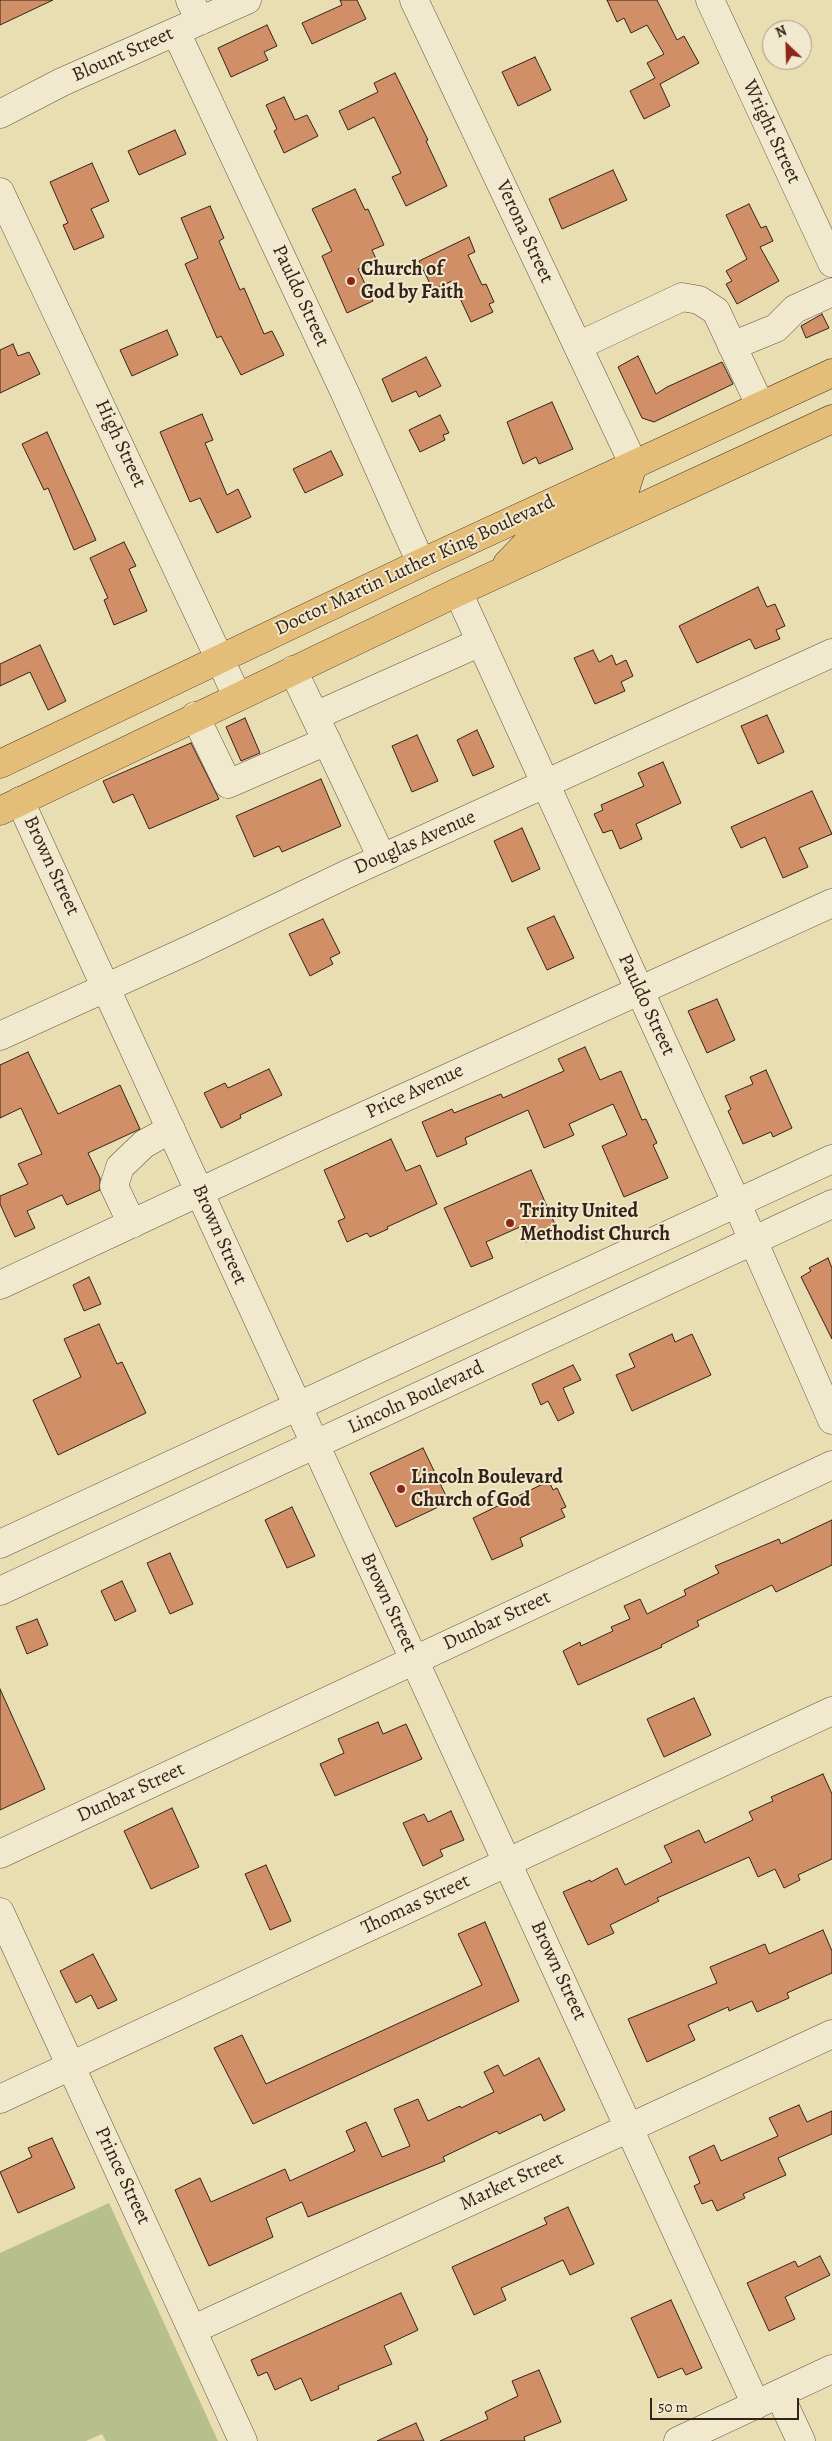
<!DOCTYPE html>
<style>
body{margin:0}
#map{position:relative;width:832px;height:2441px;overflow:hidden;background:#e9ddb2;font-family:Alegreya,serif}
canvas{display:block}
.north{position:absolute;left:762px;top:20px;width:50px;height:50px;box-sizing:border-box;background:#f1e9cd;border:1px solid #a69a85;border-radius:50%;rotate:336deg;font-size:14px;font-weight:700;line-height:20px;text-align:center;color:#352319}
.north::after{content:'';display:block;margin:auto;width:18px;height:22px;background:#8f2418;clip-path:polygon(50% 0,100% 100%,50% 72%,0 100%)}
.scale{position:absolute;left:650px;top:2398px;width:149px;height:22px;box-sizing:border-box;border:2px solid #352319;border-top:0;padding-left:6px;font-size:15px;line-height:18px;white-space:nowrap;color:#352319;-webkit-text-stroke:4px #f1e9cd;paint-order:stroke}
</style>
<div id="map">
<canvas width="832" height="2441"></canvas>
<div class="north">N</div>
<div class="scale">50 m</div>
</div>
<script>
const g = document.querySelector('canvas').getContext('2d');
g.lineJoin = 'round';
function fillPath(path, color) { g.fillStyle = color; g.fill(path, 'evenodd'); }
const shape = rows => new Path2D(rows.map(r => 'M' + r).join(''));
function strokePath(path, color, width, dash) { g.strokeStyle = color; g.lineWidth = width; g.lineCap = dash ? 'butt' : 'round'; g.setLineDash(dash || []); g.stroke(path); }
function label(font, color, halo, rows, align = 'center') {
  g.font = font + ' Alegreya,serif'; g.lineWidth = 4; g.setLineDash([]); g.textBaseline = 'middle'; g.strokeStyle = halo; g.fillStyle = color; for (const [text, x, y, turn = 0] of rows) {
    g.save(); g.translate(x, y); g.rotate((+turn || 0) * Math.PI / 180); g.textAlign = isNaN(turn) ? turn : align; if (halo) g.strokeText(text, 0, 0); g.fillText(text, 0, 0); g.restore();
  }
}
fillPath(shape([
 [109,2203,218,2441,106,2441,102,2434,86,2441,0,2441,0,2253]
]), '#b7c08c');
const building = shape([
 [0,0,53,0,0,25,0,0],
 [340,0,357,0,366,19,312,44,302,23,342,5,340,0],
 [607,0,657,0,677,40,684,36,699,63,660,84,670,106,644,119,630,91,655,78,647,63,664,54,647,25,631,33,624,18,617,22,607,0],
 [267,25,277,46,264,52,268,60,231,77,218,48,267,25],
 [535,57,551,90,518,106,502,72,535,57],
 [395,73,428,140,426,141,447,186,406,206,392,177,401,173,374,117,348,130,339,111,378,92,374,83,395,73],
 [284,97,295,120,307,115,318,136,284,153,274,131,277,129,266,105,284,97],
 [175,130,186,154,139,175,128,151,175,130],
 [92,163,109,201,91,209,104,237,74,250,63,225,68,223,50,182,92,163],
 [613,170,627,200,562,229,549,199,613,170],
 [355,189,365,210,368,209,384,245,372,250,377,261,358,269,373,301,347,313,322,256,332,251,312,209,355,189],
 [749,204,761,228,766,226,773,241,760,247,779,281,737,304,726,284,732,281,726,271,747,259,726,215,749,204],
 [210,206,224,238,219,241,240,290,244,288,264,334,272,331,284,355,241,375,221,336,217,338,185,264,198,258,181,218,210,206],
 [469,237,475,252,468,255,482,285,486,284,494,302,489,304,493,312,471,322,452,281,433,290,419,261,469,237],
 [822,314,829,328,806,338,801,326,822,314],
 [167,330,178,355,132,376,120,350,167,330],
 [13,344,18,356,29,352,40,374,0,393,0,350,13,344],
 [638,356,656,394,667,387,722,362,733,384,654,422,642,418,618,367,638,356],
 [426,357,441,386,419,397,416,391,392,402,382,379,426,357],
 [552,402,573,449,539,464,536,457,523,464,507,422,552,402],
 [202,414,213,440,205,443,227,495,238,489,251,517,217,533,200,498,190,502,160,432,202,414],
 [440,415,449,433,443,435,445,440,420,452,409,430,440,415],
 [47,432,96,540,74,550,48,488,44,490,22,444,47,432],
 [331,451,343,475,305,493,293,469,331,451],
 [124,542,136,566,129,569,147,611,114,625,104,600,108,598,90,558,124,542],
 [758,587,767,607,775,604,785,626,776,630,780,639,755,649,750,639,697,663,679,626,758,587],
 [40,645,66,701,48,710,30,672,0,686,0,664,40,645],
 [593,650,599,662,612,655,616,665,626,660,633,676,621,682,625,691,595,704,574,658,593,650],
 [767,715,784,752,758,764,741,726,767,715],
 [245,718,260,753,241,761,226,727,245,718],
 [477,730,494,767,473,776,457,740,477,730],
 [417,735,438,781,412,792,392,746,417,735],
 [191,743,219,799,149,829,133,794,113,803,103,781,191,743],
 [663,762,681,803,636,824,642,839,620,849,612,830,603,833,594,814,603,810,601,805,644,786,638,773,663,762],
 [321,779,341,826,282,852,279,846,254,857,236,816,321,779],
 [812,791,832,834,799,848,808,867,783,878,765,837,741,848,731,827,812,791],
 [522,828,540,869,512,882,494,841,522,828],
 [554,916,574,958,547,970,527,928,554,916],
 [323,919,340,953,330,958,333,964,310,976,289,934,323,919],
 [717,999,735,1040,707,1053,688,1011,717,999],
 [585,1047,600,1080,621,1071,642,1120,646,1119,657,1143,653,1145,668,1178,624,1197,602,1146,627,1135,613,1104,569,1124,574,1135,544,1148,528,1110,465,1138,467,1144,437,1157,422,1122,452,1109,454,1113,501,1094,503,1098,564,1071,558,1059,585,1047],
 [28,1052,58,1114,120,1085,140,1129,88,1153,100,1178,100,1190,67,1205,62,1195,27,1211,35,1228,15,1237,0,1204,0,1196,28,1184,18,1164,42,1154,21,1108,0,1118,0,1065,28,1052],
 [269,1069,282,1095,240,1115,241,1118,221,1128,204,1093,225,1083,228,1088,269,1069],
 [766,1070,792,1128,773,1137,771,1132,743,1144,728,1111,731,1109,725,1096,753,1084,750,1077,766,1070],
 [391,1139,406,1171,420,1165,437,1204,387,1227,388,1229,370,1237,367,1233,347,1242,338,1221,345,1218,324,1170,391,1139],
 [531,1170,557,1229,526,1242,520,1227,486,1242,493,1258,471,1267,444,1208,531,1170],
 [828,1258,832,1268,832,1339,801,1277,811,1271,809,1268,828,1258],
 [89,1277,101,1304,84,1311,73,1285,89,1277],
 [99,1324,117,1364,122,1362,146,1413,58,1455,33,1400,81,1377,64,1339,99,1324],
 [672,1334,675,1342,692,1334,711,1375,632,1411,616,1375,635,1367,629,1354,672,1334],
 [573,1365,581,1380,563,1388,574,1413,558,1421,548,1401,541,1405,532,1384,573,1365],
 [423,1448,449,1502,396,1527,370,1473,423,1448],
 [549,1481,553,1490,557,1488,566,1507,561,1509,565,1517,520,1538,523,1546,492,1560,473,1518,549,1481],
 [292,1507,315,1556,287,1568,265,1520,292,1507],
 [832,1520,832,1565,776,1592,772,1585,697,1621,699,1626,661,1645,662,1647,578,1685,563,1651,580,1642,581,1646,613,1631,611,1627,630,1619,624,1606,640,1599,647,1614,686,1595,684,1590,719,1573,715,1566,779,1539,781,1544,832,1520],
 [170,1553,193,1604,170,1614,147,1563,170,1553],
 [122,1581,136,1611,115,1621,101,1591,122,1581],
 [37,1619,48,1645,27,1654,16,1627,37,1619],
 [0,1689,45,1789,0,1810,0,1689],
 [694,1698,711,1735,664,1757,647,1719,694,1698],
 [378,1722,383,1734,406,1724,422,1759,335,1796,320,1764,344,1753,338,1739,378,1722],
 [823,1774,832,1794,832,1859,798,1875,800,1880,784,1888,775,1869,758,1877,749,1857,657,1898,659,1901,610,1925,614,1933,588,1945,563,1892,590,1880,591,1882,617,1868,625,1885,672,1862,664,1846,699,1830,705,1843,753,1820,749,1812,773,1801,771,1797,823,1774],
 [172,1808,199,1867,151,1889,124,1831,172,1808],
 [451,1811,464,1840,440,1850,443,1856,423,1866,403,1823,424,1814,428,1822,451,1811],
 [266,1865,291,1921,270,1930,245,1874,266,1865],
 [485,1922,519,2001,253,2124,214,2048,242,2035,266,2084,482,1985,458,1934,485,1922],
 [823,1930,832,1951,832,1973,787,1993,789,1998,757,2012,752,2001,729,2011,728,2007,688,2025,695,2040,647,2062,628,2019,717,1983,710,1967,765,1944,769,1954,823,1930],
 [93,1954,117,2000,98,2009,91,1995,76,2003,60,1971,93,1954],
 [539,2058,565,2110,544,2121,541,2114,499,2134,497,2131,443,2157,445,2161,308,2217,302,2202,266,2218,273,2237,209,2266,175,2190,200,2178,211,2202,285,2169,290,2181,355,2151,346,2131,366,2122,382,2157,410,2146,394,2109,418,2099,428,2121,460,2106,461,2108,494,2092,484,2072,498,2065,504,2076,539,2058],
 [799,2105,807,2122,832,2111,832,2134,778,2158,786,2175,743,2194,745,2198,717,2211,712,2200,702,2204,694,2186,700,2183,689,2157,714,2145,721,2161,778,2136,769,2118,799,2105],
 [52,2138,75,2188,18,2213,0,2172,32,2157,28,2148,52,2138],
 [568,2207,594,2264,570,2275,563,2260,501,2288,506,2300,474,2315,452,2267,547,2224,544,2218,568,2207],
 [820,2256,830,2275,785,2297,795,2319,769,2331,747,2283,795,2261,798,2267,820,2256],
 [401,2293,418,2330,384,2346,392,2364,338,2386,339,2389,311,2401,301,2378,275,2390,267,2372,258,2376,251,2360,401,2293],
 [671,2300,702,2368,686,2375,682,2368,658,2378,631,2318,671,2300],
 [539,2370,561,2422,524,2437,525,2441,440,2441,488,2419,485,2412,518,2396,512,2381,539,2370],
 [416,2423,424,2441,377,2441,416,2423]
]);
fillPath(building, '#d08f67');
strokePath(building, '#352319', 1);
const minor = shape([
 [190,0,200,21],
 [414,0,633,463],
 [710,0,832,263],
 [176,32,345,393,421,563],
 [0,114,62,82,247,0],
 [0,192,237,696],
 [578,346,682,297,699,300,716,311,760,405],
 [732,346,776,328,795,309,832,292],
 [458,592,737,1204,832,1420],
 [293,670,382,858],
 [195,716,228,784,327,741],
 [315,716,481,642],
 [20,801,756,2405],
 [0,1036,193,948,345,875,832,653],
 [132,1224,114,1186,120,1167,144,1144,171,1129],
 [0,1285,296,1147,832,903],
 [0,1544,832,1159],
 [0,1591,832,1204],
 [0,1854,832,1465],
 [0,1912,243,2441],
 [0,2099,832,1711],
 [192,2330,832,2034],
 [779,2394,801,2441],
 [678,2441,832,2369]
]);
const major = shape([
 [507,564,534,536,626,487,631,471],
 [0,764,421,563,832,373],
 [0,811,458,592,832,419]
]);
strokePath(minor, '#62523f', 29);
strokePath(major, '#352319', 29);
strokePath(minor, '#f1e9cd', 28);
strokePath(major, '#e4be79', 28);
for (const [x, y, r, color] of [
 [351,281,5,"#8f2418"],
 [510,1223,5,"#8f2418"],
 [401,1489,5,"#8f2418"]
]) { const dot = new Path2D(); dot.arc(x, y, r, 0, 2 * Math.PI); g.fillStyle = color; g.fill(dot); strokePath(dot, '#f1e9cd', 2); }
label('20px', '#352319', '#f1e9cd', [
 ["Blount Street",123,55,-24],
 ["Wright Street",771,132,65],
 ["Verona Street",524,232,65],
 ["Pauldo Street",300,296,65],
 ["High Street",120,444,65],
 ["Doctor Martin Luther King Boulevard",415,566,-25],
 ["Douglas Avenue",415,843,-24],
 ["Brown Street",51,866,65],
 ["Pauldo Street",646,1005,65],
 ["Price Avenue",415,1092,-25],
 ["Brown Street",219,1235,66],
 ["Lincoln Boulevard",416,1398,-25],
 ["Brown Street",388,1603,65],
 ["Dunbar Street",497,1621,-25],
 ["Dunbar Street",131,1793,-25],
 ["Thomas Street",416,1905,-25],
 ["Brown Street",558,1971,65],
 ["Prince Street",122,2176,65],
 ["Market Street",512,2182,-25]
]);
label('bold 20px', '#352319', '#f1e9cd', [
 ["Church of",361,270],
 ["God by Faith",361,293],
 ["Trinity United",520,1212],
 ["Methodist Church",520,1235],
 ["Lincoln Boulevard",411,1478],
 ["Church of God",411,1501]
], 'left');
</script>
